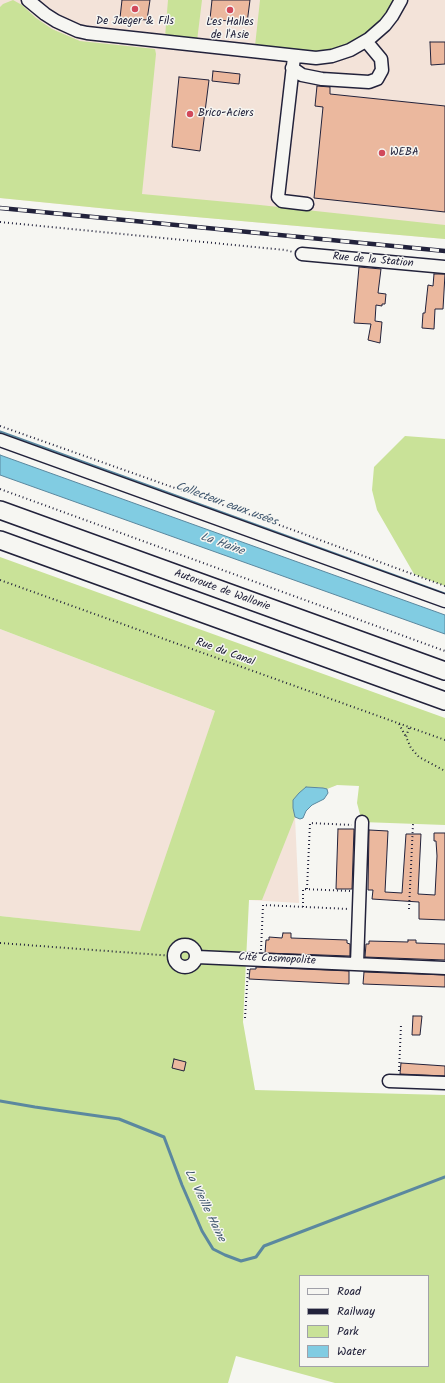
<!DOCTYPE html>
<meta charset="utf-8">
<style>
body{margin:0}
#map{position:relative;width:445px;height:1383px;overflow:hidden;background:#f6f6f2;font-family:Kalam,sans-serif}
canvas{display:block}
.legend{position:absolute;left:299px;top:1275px;width:130px;height:92px;box-sizing:border-box;background:#f6f6f2;border:1px solid #a1a1a9;margin:0;padding:5px 7px;list-style:none;font-size:12px;color:#22223b}
.legend li{display:flex;align-items:center;gap:8px;height:20px}
.legend b{width:20px;border:1px solid #a1a1a9}
</style>
<div id="map">
<canvas width="445" height="1383"></canvas>
<ul class="legend">
<li><b style="height:5px;background:#f6f6f2"></b>Road</li>
<li><b style="height:5px;background:#22223b"></b>Railway</li>
<li><b style="height:11px;background:#c9e298"></b>Park</li>
<li><b style="height:11px;background:#81cce2"></b>Water</li>
</ul>
</div>
<script>
const g = document.querySelector('canvas').getContext('2d');
g.lineJoin = 'round';
function fillPath(path, color) { g.fillStyle = color; g.fill(path, 'evenodd'); }
const shape = rows => new Path2D(rows.map(r => 'M' + r).join(''));
function strokePath(path, color, width, dash) { g.strokeStyle = color; g.lineWidth = width; g.lineCap = dash ? 'butt' : 'round'; g.setLineDash(dash || []); g.stroke(path); }
function label(font, color, halo, rows, align = 'center') {
  g.font = font + ' Kalam,sans-serif'; g.lineWidth = 3; g.setLineDash([]); g.textBaseline = 'middle'; g.strokeStyle = halo; g.fillStyle = color; for (const [text, x, y, turn = 0] of rows) {
    g.save(); g.translate(x, y); g.rotate((+turn || 0) * Math.PI / 180); g.textAlign = isNaN(turn) ? turn : align; if (halo) g.strokeText(text, 0, 0); g.fillText(text, 0, 0); g.restore();
  }
}
fillPath(shape([
 [0,0,445,0,445,239,139,212,0,198],
 [0,629,215,711,337,785,327,789,295,817,299,903,249,900,140,932,0,916]
]), '#f3e3d9');
fillPath(shape([
 [13,0,22,5,36,18,52,29,80,41,155,49,156,54,142,194,260,205,445,225,445,239,139,212,0,198,0,7,3,4],
 [168,0,202,0,197,41,165,37],
 [260,0,396,0,381,21,356,41,339,48,315,53,255,46],
 [405,436,445,439,445,586,414,574,377,510,372,490,374,467],
 [0,557,445,718,445,825,362,822,357,803,359,786,337,785,327,789,318,787,293,808,295,817,262,900,249,900,243,1022,255,1090,445,1095,445,1383,335,1383,236,1356,228,1383,0,1383,0,916,140,931,215,711,0,629],
 [300,1276,428,1276,428,1366,300,1366]
]), '#c9e298');
const water = shape([
 [0,455,445,615,445,634,0,475,0,455],
 [306,787,323,788,327,789,328,793,324,799,312,805,306,811,303,818,300,819,295,817,293,808,293,800,299,793,306,787]
]);
fillPath(water, '#81cce2');
strokePath(water, '#5b889f', 1);
strokePath(shape([
 [0,432,445,594],
 [0,1101,35,1107,119,1119,164,1137,182,1185,202,1231,213,1249,225,1255,241,1261,256,1257,264,1246,445,1177]
]), '#5b889f', 3);
const building = shape([
 [122,0,150,0,147,20,120,18,122,0],
 [212,0,250,0,247,23,210,19,212,0],
 [430,42,445,42,445,64,431,65,430,42],
 [213,71,240,74,239,84,212,81,213,71],
 [179,77,209,80,200,151,172,147,179,77],
 [317,86,330,87,330,94,445,106,445,212,314,198,323,107,315,106,317,86],
 [359,267,381,269,378,293,386,294,385,304,382,304,382,306,376,305,375,321,382,322,380,343,368,340,371,324,354,323,359,267],
 [434,274,445,274,443,309,435,309,434,329,422,328,423,313,425,313,428,285,433,286,434,274],
 [338,829,354,829,352,889,336,889,338,829],
 [369,830,388,831,385,892,402,893,406,834,421,834,418,894,435,895,437,856,436,841,434,841,434,833,445,833,445,920,419,919,419,902,372,899,373,890,368,890,369,830],
 [283,933,291,933,291,938,347,940,347,943,350,944,350,956,265,953,266,940,269,940,269,937,282,938,283,933],
 [408,940,416,940,416,943,445,944,445,960,365,957,366,944,369,944,369,941,408,942,408,940],
 [256,967,349,971,349,984,249,979,250,969,256,969,256,967],
 [364,972,445,975,445,987,363,984,364,972],
 [413,1016,422,1016,420,1035,412,1035,413,1016],
 [174,1059,186,1062,184,1071,172,1068,174,1059],
 [401,1063,445,1066,445,1076,400,1074,401,1063]
]);
fillPath(building, '#ebb89e');
strokePath(building, '#22223b', 1);
const minor = shape([
 [28,0,45,14,56,21,78,31,87,33,316,58,332,56,350,50,369,39,385,25,392,16,401,0],
 [294,57,278,197,282,201,307,204],
 [292,68,302,75,322,79,369,82,377,79,382,70,381,59,366,41],
 [302,254,445,267],
 [0,440,445,601],
 '174 956a11 11 0 1 1 22 0a11 11 0 1 1-22 0Z',
 [197,957,445,968],
 [357,964,362,822],
 [389,1081,445,1083]
]);
const highway = shape([
 [0,510,445,671],
 [0,540,445,701]
]);
strokePath(minor, '#22223b', 15);
strokePath(highway, '#22223b', 20);
strokePath(shape([
 [0,222,285,250,293,252],
 [0,426,282,526,445,586],
 [0,489,445,651],
 [0,580,445,740],
 [399,724,406,737],
 [409,728,406,737,411,748,419,757,445,771],
 [307,889,310,823,352,825],
 [303,907,303,889,350,891],
 [409,909,413,824],
 [0,943,174,956],
 [261,950,263,905,349,909],
 [245,1018,248,969],
 [399,1071,401,1025]
]), '#22223b', 2, [1, 3]);
strokePath(minor, '#f6f6f2', 12);
strokePath(highway, '#f6f6f2', 17);
const rail = shape([
 [0,208,445,251]
]);
strokePath(rail, '#22223b', 4.5);
strokePath(rail, '#f6f6f2', 3, [9]);
for (const [x, y, r, color] of [
 [135,9,4,"#d1495b"],
 [230,10,4,"#d1495b"],
 [190,114,4,"#d1495b"],
 [382,153,4,"#d1495b"]
]) { const dot = new Path2D(); dot.arc(x, y, r, 0, 2 * Math.PI); g.fillStyle = color; g.fill(dot); strokePath(dot, '#f6f6f2', 1.5); }
label('11px', '#22223b', '#f6f6f2', [
 ["De Jaeger & Fils",135,22],
 ["Les Halles",230,23],
 ["de l'Asie",230,36],
 ["Brico-Aciers",198,114,"left"],
 ["WEBA",390,153,"left"]
]);
label('11px', '#22223b', '#f6f6f2', [
 ["Rue de la Station",373,261,5],
 ["Autoroute de Wallonie",222,591,20],
 ["Rue du Canal",225,653,20],
 ["Cité Cosmopolite",277,960,3]
]);
label('italic 12px', '#3e556d', '#f6f6f2', [
 ["Collecteur eaux usées",226,505,20],
 ["La Haine",222,545,20],
 ["La Vieille Haine",204,1206,64]
]);
</script>
